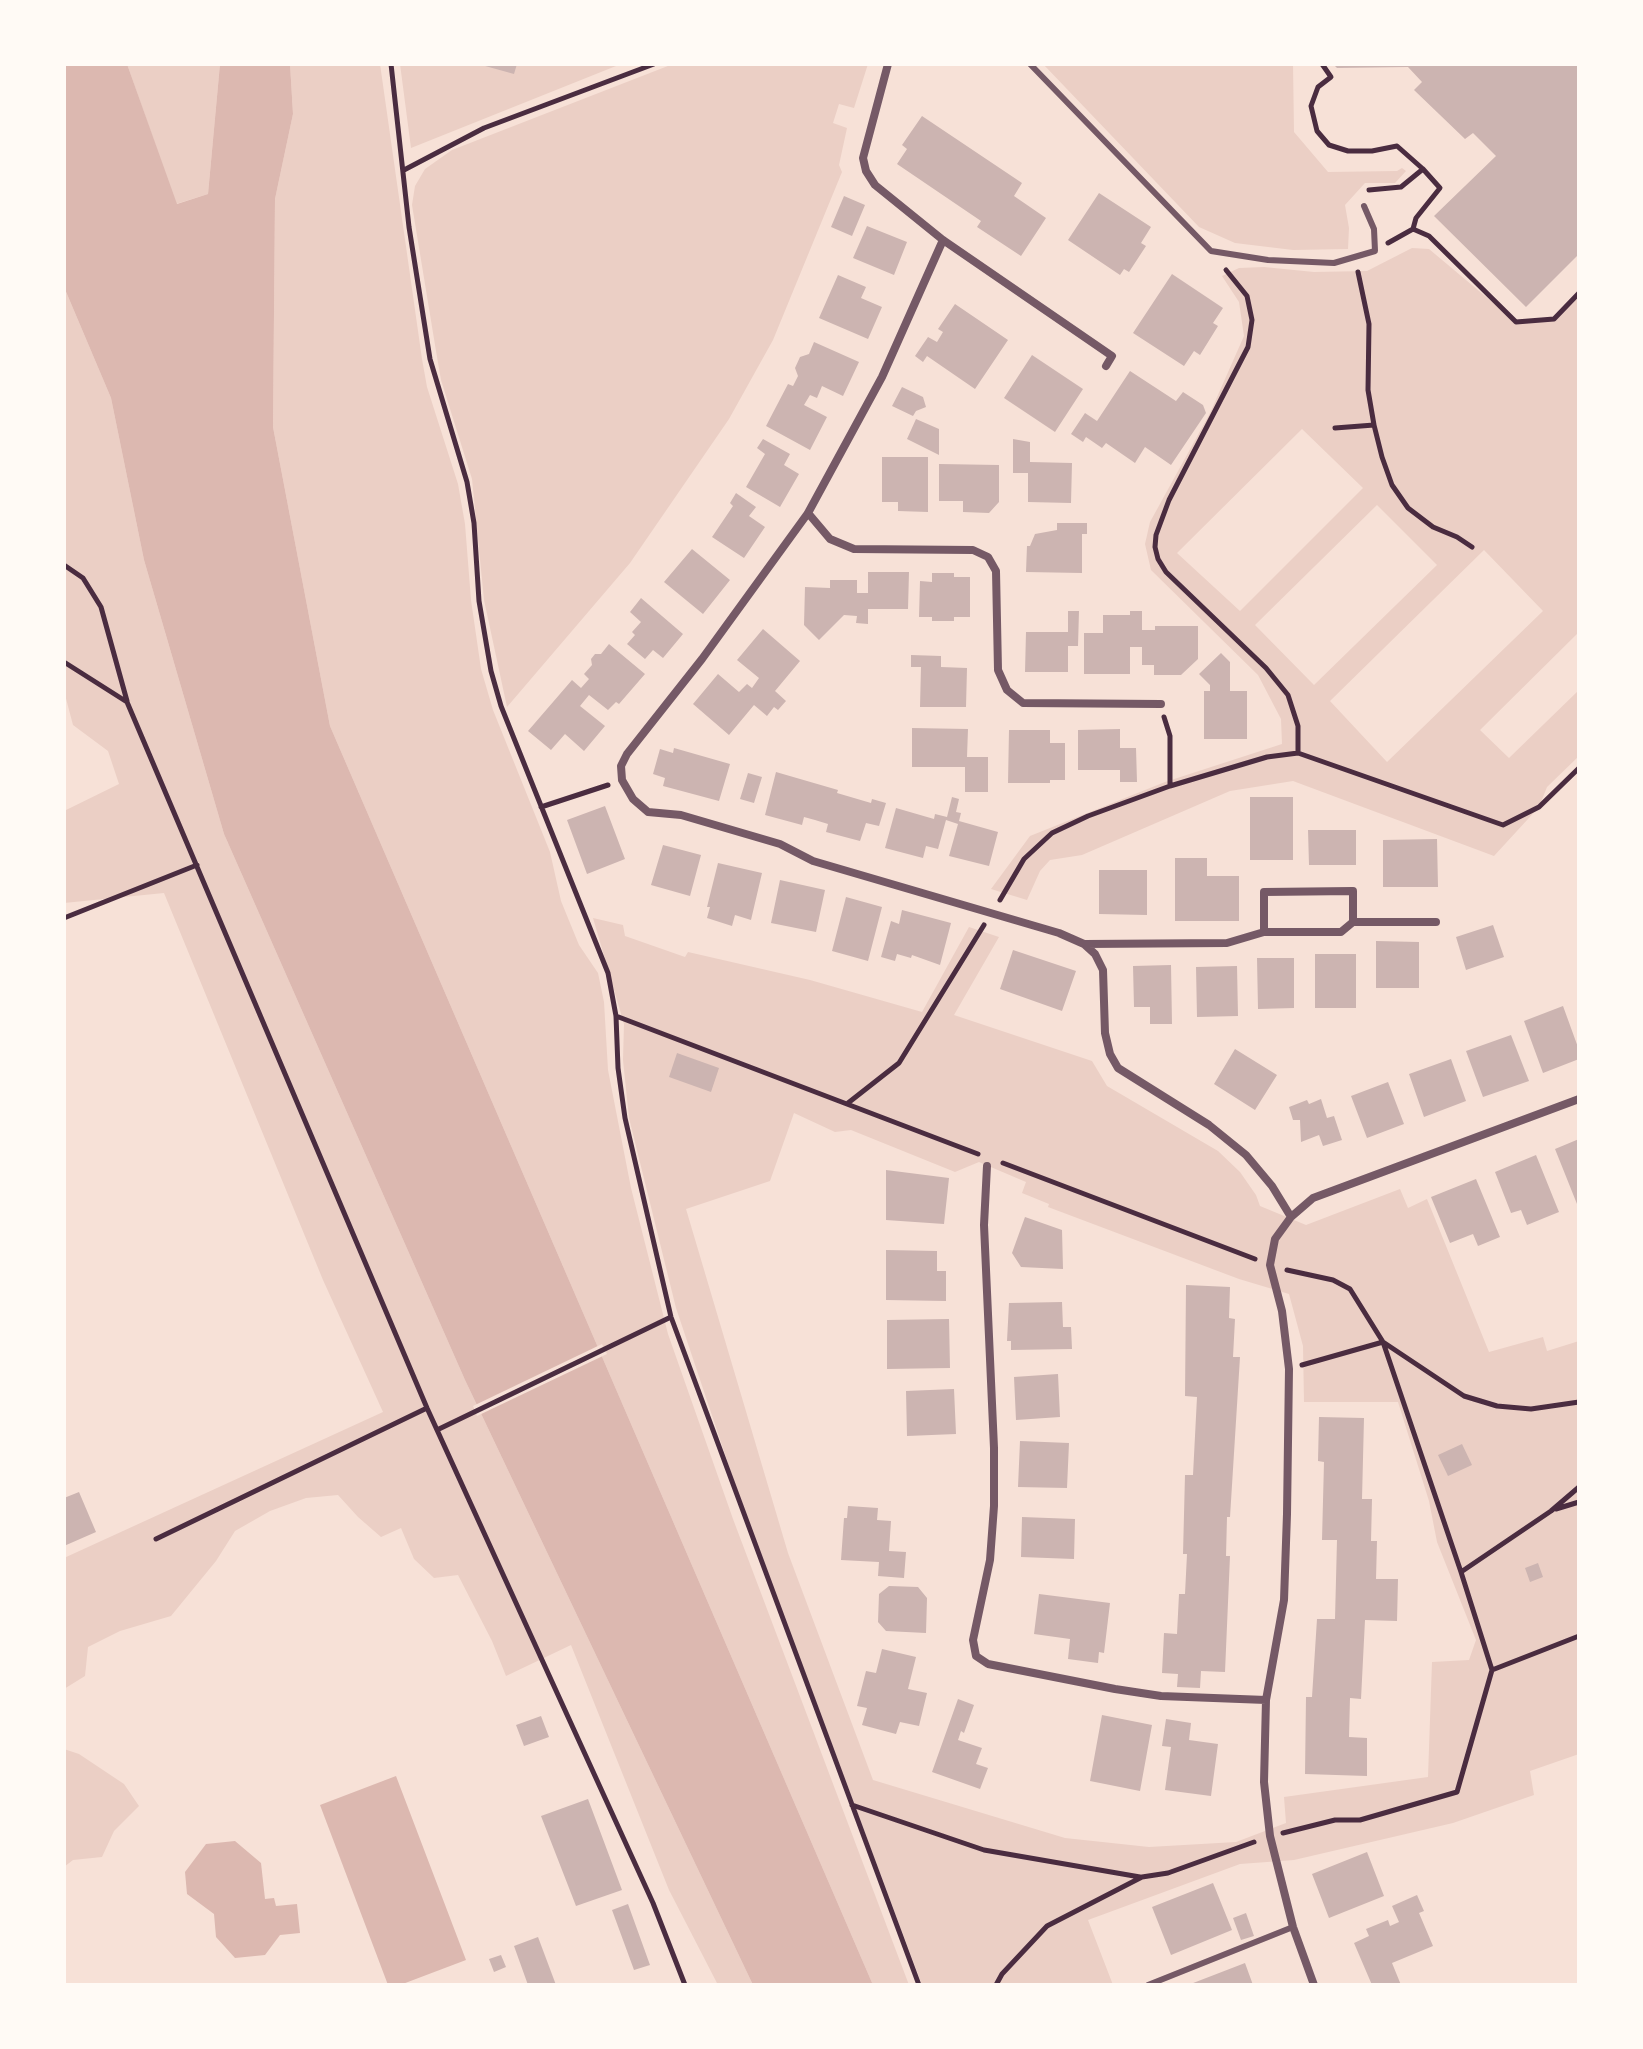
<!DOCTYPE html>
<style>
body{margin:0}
#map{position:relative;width:1643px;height:2049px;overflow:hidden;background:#f7e1d7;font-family:"Crimson Pro",serif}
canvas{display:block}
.frame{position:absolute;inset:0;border:66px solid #fffaf5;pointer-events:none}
</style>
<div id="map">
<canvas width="1643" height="2049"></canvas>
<div class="frame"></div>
</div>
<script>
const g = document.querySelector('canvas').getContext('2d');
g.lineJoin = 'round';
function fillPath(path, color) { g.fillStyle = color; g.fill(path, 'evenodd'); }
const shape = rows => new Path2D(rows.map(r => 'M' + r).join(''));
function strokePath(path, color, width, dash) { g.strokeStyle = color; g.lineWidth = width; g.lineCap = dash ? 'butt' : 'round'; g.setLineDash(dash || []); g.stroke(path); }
fillPath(shape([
 [127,64,220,64,208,194,176,204],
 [290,64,380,64,422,359,427,387,458,484,465,524,471,600,481,669,493,710,550,852,561,901,579,945,598,973,604,1002,608,1070,631,1188,668,1334,733,1519,909,1985,873,1985,330,726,273,427,275,199,293,114],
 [400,64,621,64,411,148],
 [673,64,868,64,854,108,839,104,833,123,847,128,839,165,842,172,773,340,729,419,630,563,507,707,484,600,472,479,441,380,436,351,412,205,415,186,425,169,452,150],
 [1043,64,1293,64,1294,132,1328,172,1397,171,1402,168,1406,171,1395,183,1365,183,1345,205,1349,228,1348,249,1293,250,1235,243,1199,227],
 [1412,248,1429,249,1516,322,1554,319,1579,293,1579,632,1480,730,1509,758,1579,690,1579,756,1547,787,1539,807,1494,856,1293,781,1230,791,1082,855,1050,860,1040,871,1027,900,991,889,1030,836,1165,782,1282,744,1281,719,1258,675,1151,570,1145,544,1150,522,1210,413,1244,336,1239,302,1222,276,1239,268,1264,267,1314,272,1367,271],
 [1302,429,1363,488,1240,611,1177,553],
 [1377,505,1437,565,1314,685,1255,625],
 [1484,550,1543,611,1387,762,1330,701],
 [64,287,111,398,144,560,224,834,465,1380,753,1985,718,1985,669,1890,571,1645,506,1676,492,1641,458,1575,434,1578,414,1559,401,1528,381,1537,358,1517,338,1495,306,1498,270,1511,235,1531,216,1561,171,1616,120,1631,88,1647,85,1676,64,1689,64,1558,383,1412,323,1280,164,893,64,903,64,811,119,784,108,751,73,725,64,691],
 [593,918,623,925,625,936,685,957,688,952,810,980,922,1012,969,927,999,937,954,1015,1092,1061,1107,1086,1218,1151,1240,1172,1256,1195,1260,1206,1306,1225,1400,1189,1408,1208,1427,1199,1489,1352,1543,1337,1547,1351,1579,1341,1579,1754,1530,1771,1534,1795,1453,1823,1294,1860,1240,1864,1088,1920,1113,1985,922,1985,741,1502,676,1308,629,1118,623,1060,624,1024],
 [794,1113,835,1132,851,1130,955,1172,979,1162,1026,1182,1022,1193,1049,1204,1048,1207,1239,1279,1289,1294,1303,1346,1304,1402,1398,1402,1429,1501,1437,1542,1476,1640,1469,1660,1432,1662,1428,1777,1284,1797,1286,1823,1236,1842,1149,1847,1065,1838,873,1780,788,1553,686,1209,770,1181],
 [64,1749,79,1754,124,1784,139,1806,114,1831,102,1857,73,1860,64,1867]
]), '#ebcfc5');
fillPath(shape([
 [64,64,127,64,177,204,208,194,220,64,290,64,293,114,275,199,273,427,330,726,873,1985,753,1985,465,1380,224,834,144,560,111,398,64,287],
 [396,1776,466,1960,400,1985,388,1985,320,1805],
 [235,1841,261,1863,265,1899,274,1898,276,1906,297,1904,300,1933,280,1935,265,1955,235,1958,216,1937,214,1914,187,1894,185,1872,206,1844]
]), '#dcb8b0');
fillPath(shape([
 [602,1344,607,1354,477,1416,473,1406]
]), '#f7e1d7');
fillPath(shape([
 [478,64,517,64,514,74],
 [1333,64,1579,64,1579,254,1526,307,1434,216,1496,156,1473,133,1465,139,1414,90,1422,82,1408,67,1337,68],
 [922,116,1022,183,1014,196,1046,218,1021,256,977,227,981,221,897,164,907,149,902,145],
 [1099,193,1151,227,1141,243,1146,246,1129,272,1124,269,1120,275,1068,240],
 [844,196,865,205,852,236,831,227],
 [867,226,907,242,894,275,853,258],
 [1172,274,1223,308,1213,323,1218,326,1200,355,1194,351,1184,366,1133,333],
 [838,275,866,287,861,298,882,307,868,339,819,318],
 [955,304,1008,340,975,389,927,356,923,362,915,356,928,337,937,342,943,332,938,329],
 [814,342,859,362,843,396,822,386,817,398,810,395,804,405,827,417,810,450,766,426,788,384,793,386,798,376,795,368,800,357,809,354],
 [1032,355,1083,389,1055,432,1004,398],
 [1130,371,1176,401,1183,392,1203,405,1206,413,1171,465,1145,447,1135,463,1106,443,1102,448,1086,437,1083,442,1071,434,1085,413,1097,421],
 [902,387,923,397,926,407,916,411,913,416,892,406],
 [916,419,939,429,939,455,907,439],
 [763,439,790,454,784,465,799,474,780,507,746,487,765,454,757,448],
 [1013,439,1030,442,1030,462,1072,463,1071,503,1028,502,1028,473,1013,473],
 [882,457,928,457,928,512,898,511,898,502,882,502],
 [939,464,999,465,999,502,989,513,963,512,963,501,939,501],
 [736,493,756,507,749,516,765,527,744,558,712,537,733,506,730,503],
 [1057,523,1087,523,1087,534,1082,534,1082,573,1026,572,1027,546,1030,546,1035,534,1057,530],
 [692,549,730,580,703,614,664,582],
 [868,572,909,572,908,609,868,609,868,624,856,623,857,616,844,615,819,640,804,625,805,587,830,588,830,580,857,580,857,593,868,593],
 [932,573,954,573,954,577,970,577,970,617,954,617,954,621,932,621,932,617,919,617,920,581,932,582],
 [641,598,683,634,663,658,653,650,645,659,627,644,635,635,632,632,641,622,630,612],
 [1068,611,1079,611,1078,646,1068,646,1068,672,1025,672,1026,632,1068,632],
 [1130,611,1142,611,1142,630,1155,630,1155,626,1198,626,1198,659,1181,675,1154,675,1154,665,1142,665,1142,647,1130,647,1130,674,1084,674,1084,633,1103,633,1103,615,1130,615],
 [763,629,800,661,775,691,786,701,778,710,774,707,767,716,754,705,729,735,693,704,718,674,739,692,747,684,752,688,759,678,737,660],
 [609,644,645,674,619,704,616,702,608,710,589,695,580,706,605,726,584,751,565,734,551,750,528,731,572,680,581,688,589,679,584,674,592,665,591,659,595,654,601,654],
 [1221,653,1230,662,1230,691,1247,691,1247,739,1204,739,1204,691,1210,691,1210,685,1199,674],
 [911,655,941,656,941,667,967,668,966,707,920,707,921,667,911,667],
 [912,728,968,729,967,757,988,757,988,792,965,792,965,767,912,767],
 [1120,729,1120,748,1136,748,1137,782,1120,782,1120,770,1078,770,1078,730],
 [1009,730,1050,730,1050,743,1065,743,1065,780,1050,780,1050,783,1008,783],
 [674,748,730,764,719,801,663,786,665,778,653,774,660,749,673,753],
 [776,772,838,790,837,793,871,803,872,799,886,803,879,826,866,823,860,841,826,832,828,824,815,820,804,817,802,825,765,815],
 [748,773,762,777,754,803,740,799],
 [952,797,959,799,956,812,961,813,959,821,998,832,989,866,949,856,958,824,946,820,938,849,926,846,923,858,885,848,896,808,934,819,935,814,947,817],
 [1250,797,1293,797,1293,860,1250,860],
 [605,806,625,859,587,874,567,820],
 [1308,830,1356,830,1356,865,1309,865],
 [1437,839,1438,887,1383,887,1383,840],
 [663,845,701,855,690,896,651,885],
 [1175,858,1207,858,1207,876,1239,876,1239,921,1175,921],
 [718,863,762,873,751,920,735,915,732,926,707,918,710,907,707,907],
 [1099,870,1147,870,1147,915,1099,914],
 [780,880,825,890,816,932,771,923],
 [846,897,882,907,868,961,832,951],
 [902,910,951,923,940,965,912,955,911,958,897,954,895,961,881,957,891,921,899,924],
 [1493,925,1504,957,1466,970,1456,937],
 [1376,941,1419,942,1419,988,1376,988],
 [1013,950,1076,971,1062,1011,1000,989],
 [1315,954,1356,954,1356,1008,1315,1008],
 [1257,958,1294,958,1294,1008,1258,1009],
 [1171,965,1172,1024,1150,1024,1150,1007,1134,1007,1133,966],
 [1237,966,1238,1016,1197,1017,1196,967],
 [1563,1006,1579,1050,1579,1059,1543,1073,1524,1021],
 [1511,1035,1529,1081,1483,1097,1466,1051],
 [1235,1049,1277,1075,1255,1110,1214,1084],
 [677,1053,719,1068,711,1092,669,1077],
 [1451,1059,1466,1101,1424,1117,1409,1074],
 [1388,1082,1404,1124,1367,1138,1351,1096],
 [1321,1099,1327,1118,1334,1116,1342,1140,1323,1146,1319,1135,1301,1142,1300,1120,1293,1120,1289,1107,1307,1100,1309,1104],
 [1579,1139,1579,1209,1555,1149],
 [1536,1155,1559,1212,1527,1225,1521,1210,1511,1213,1495,1172],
 [886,1170,949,1178,944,1224,886,1220],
 [1476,1179,1500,1237,1478,1246,1473,1234,1450,1243,1431,1197],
 [1025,1217,1062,1230,1063,1269,1021,1267,1012,1253],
 [886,1250,937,1251,937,1271,946,1271,946,1301,886,1300],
 [1186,1285,1230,1287,1229,1318,1235,1319,1233,1357,1240,1357,1230,1517,1227,1517,1226,1556,1230,1556,1225,1672,1201,1671,1200,1688,1177,1687,1178,1674,1162,1673,1164,1633,1177,1634,1179,1594,1185,1594,1187,1554,1183,1554,1185,1475,1193,1475,1197,1397,1185,1396],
 [1062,1302,1063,1327,1071,1327,1072,1349,1011,1350,1011,1341,1007,1341,1009,1303],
 [949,1319,950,1368,887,1369,887,1320],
 [1058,1374,1060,1417,1016,1420,1014,1377],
 [954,1389,956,1434,907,1436,906,1391],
 [1319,1417,1364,1418,1362,1499,1372,1499,1371,1541,1377,1541,1376,1579,1398,1579,1397,1621,1365,1620,1361,1699,1350,1698,1349,1737,1367,1738,1367,1776,1305,1774,1306,1697,1312,1697,1317,1619,1335,1619,1337,1540,1322,1540,1324,1462,1318,1461],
 [1020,1441,1069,1443,1067,1488,1018,1487],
 [1462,1444,1472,1465,1448,1476,1438,1455],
 [79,1492,96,1532,64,1546,64,1498],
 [848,1506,878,1508,877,1520,891,1521,889,1551,906,1552,904,1578,878,1576,879,1562,841,1560,844,1518,847,1518],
 [1022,1517,1075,1519,1074,1559,1021,1557],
 [1538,1563,1543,1577,1530,1582,1525,1568],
 [889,1586,918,1587,927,1598,926,1633,886,1631,878,1622,879,1594],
 [1039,1594,1110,1603,1104,1653,1099,1652,1098,1663,1068,1659,1070,1639,1034,1634],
 [882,1649,916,1657,908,1689,927,1693,919,1726,900,1722,896,1734,862,1725,867,1708,857,1706,866,1671,876,1673],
 [958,1699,974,1705,964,1733,961,1731,958,1740,982,1748,976,1764,988,1768,980,1789,932,1772],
 [1102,1715,1152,1725,1140,1791,1090,1781],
 [541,1716,549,1737,524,1746,516,1725],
 [1166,1719,1191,1723,1189,1740,1218,1744,1211,1796,1165,1790,1171,1747,1162,1746],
 [588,1799,622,1890,576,1906,541,1816],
 [1367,1852,1384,1896,1329,1918,1312,1874],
 [1213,1883,1232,1930,1171,1955,1152,1907],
 [1417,1895,1424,1911,1419,1913,1433,1946,1392,1963,1401,1985,1372,1985,1354,1943,1369,1936,1366,1929,1388,1920,1390,1926,1399,1922,1392,1906],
 [628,1904,650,1965,634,1970,612,1910],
 [1246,1913,1254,1936,1241,1940,1233,1918],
 [538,1937,556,1985,528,1985,514,1946],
 [501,1955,506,1967,494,1972,489,1959],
 [1245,1963,1253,1985,1188,1985]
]), '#ccb4b1');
strokePath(shape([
 [391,64,409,227,430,359,467,482,474,523,479,601,491,671,501,706,608,973,616,1016,618,1068,625,1118,671,1317,919,1985],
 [1322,64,1331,77,1318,87,1311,106,1317,131,1329,145,1348,151,1372,151,1397,146,1423,169,1401,187,1369,190],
 [404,170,484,128,654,64],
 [1413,229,1416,218,1440,188,1423,169],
 [1388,243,1413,229,1429,236,1516,322,1554,319,1579,293],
 [1226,270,1247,296,1252,320,1248,347,1169,500,1156,535,1155,547,1158,559,1166,572,1266,668,1288,695,1298,726,1298,753],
 [1374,425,1382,457,1392,485,1408,508,1433,527,1457,537,1472,547],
 [1335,428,1374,425,1368,390,1369,324,1358,272],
 [64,565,83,578,101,607,127,701],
 [64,662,127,702,427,1408,653,1903,685,1985],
 [1164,717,1170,736,1170,786],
 [541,807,608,785],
 [1000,900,1024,859,1052,833,1088,816,1170,786,1267,757,1298,753,1503,825,1539,807,1579,768],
 [64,918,197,865],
 [616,1016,978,1154],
 [848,1103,899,1063,984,925],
 [1003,1163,1255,1259],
 [1287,1270,1333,1280,1350,1289,1383,1342,1461,1572],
 [1302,1365,1383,1342,1464,1396,1497,1406,1531,1409,1579,1402],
 [439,1429,671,1317],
 [1556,1509,1579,1502],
 [156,1539,427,1408],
 [1492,1670,1579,1636],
 [852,1805,984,1850,1140,1877],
 [1283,1833,1335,1820,1360,1820,1457,1792,1492,1670,1461,1572,1551,1511,1579,1487],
 [996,1985,1002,1974,1047,1926,1142,1877,1168,1873,1254,1842]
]), '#4a2c40', 5);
strokePath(shape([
 [1030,64,1211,251,1268,260,1334,263,1375,251,1374,229,1364,206],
 [1148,1985,1293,1927]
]), '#755966', 6);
strokePath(shape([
 [888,64,863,158,866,171,875,185,943,240,1112,356,1106,366],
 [943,240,882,377,808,513,702,659,627,754,621,766,622,780,633,799,648,812,681,815,780,844,813,861,1059,933,1084,944,1095,954,1103,970,1105,1033,1110,1054,1118,1068,1209,1125,1246,1155,1272,1186,1291,1217],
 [808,513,830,539,854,549,973,550,988,557,996,571,998,670,1007,690,1023,703,1161,704],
 [1264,932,1264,892,1353,891,1353,922],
 [1085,944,1227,943,1264,932,1341,932,1353,922,1436,922],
 [987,1166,984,1225,994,1448,994,1506,990,1560,973,1640,976,1656,988,1664,1115,1689,1161,1696,1266,1700],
 [1314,1985,1293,1927,1270,1836,1264,1782,1266,1700,1284,1600,1287,1514,1289,1369,1282,1311,1270,1265,1275,1239,1291,1217,1313,1198,1579,1099]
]), '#755966', 8);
</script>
